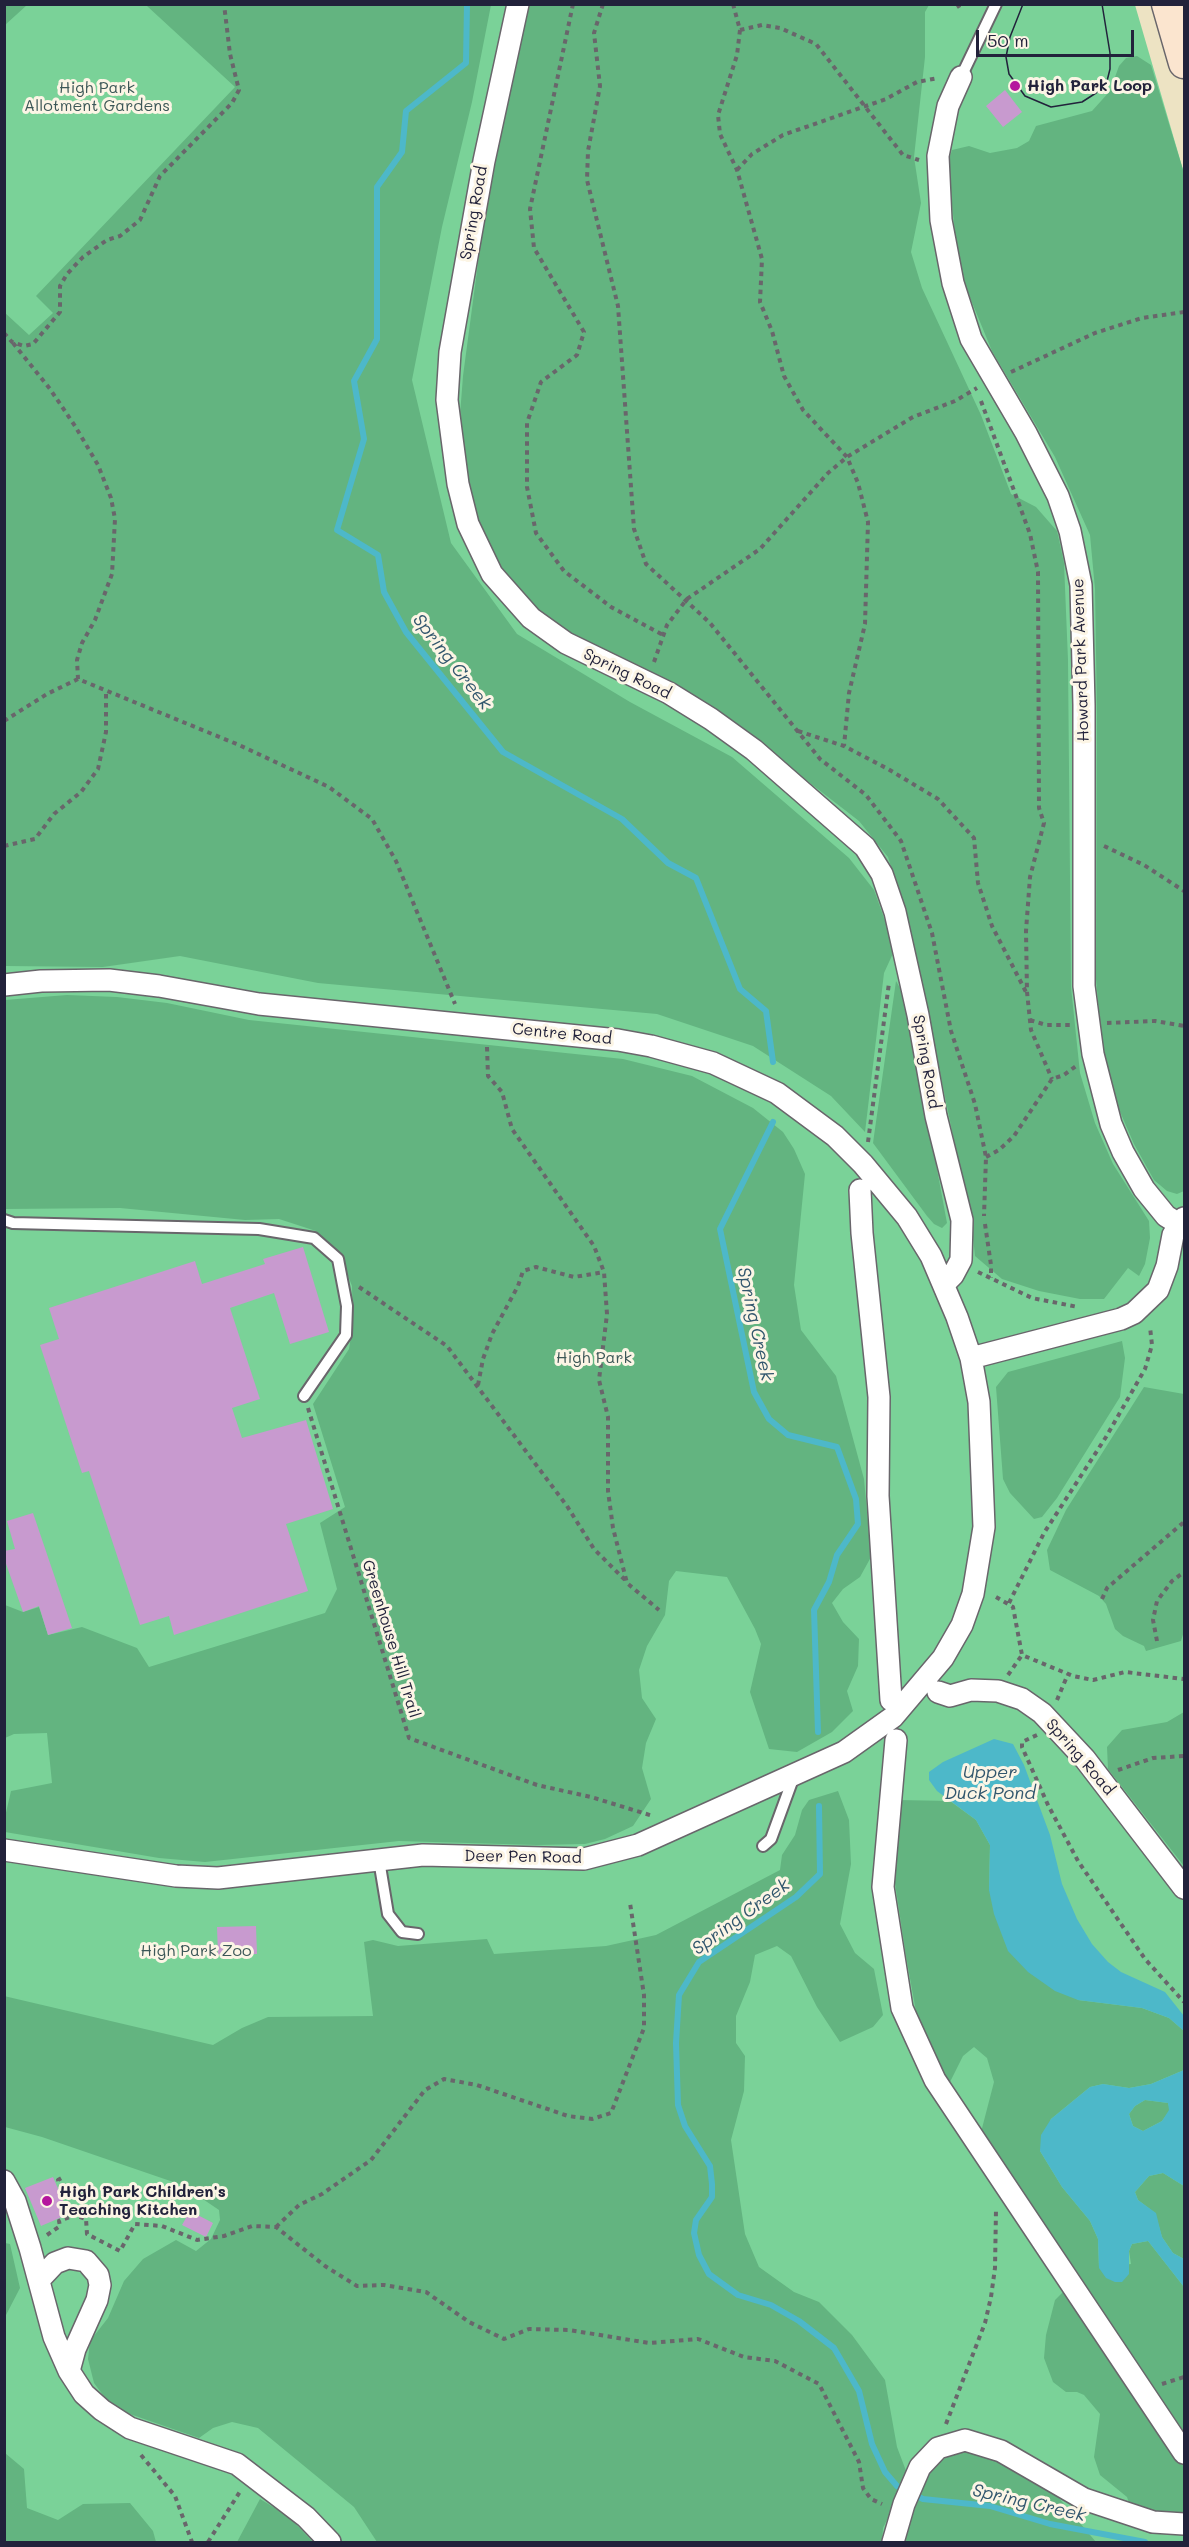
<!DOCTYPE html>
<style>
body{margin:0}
#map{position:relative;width:1189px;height:2547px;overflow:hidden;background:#ede3c3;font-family:Mali,sans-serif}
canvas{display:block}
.frame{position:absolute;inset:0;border:6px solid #22223b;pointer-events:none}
.scale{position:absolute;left:976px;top:30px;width:158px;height:27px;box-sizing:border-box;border:3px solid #22223b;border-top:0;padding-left:8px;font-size:18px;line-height:21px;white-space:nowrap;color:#22223b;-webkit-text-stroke:4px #fcf5e5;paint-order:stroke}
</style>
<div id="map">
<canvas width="1189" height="2547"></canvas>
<div class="frame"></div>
<div class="scale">50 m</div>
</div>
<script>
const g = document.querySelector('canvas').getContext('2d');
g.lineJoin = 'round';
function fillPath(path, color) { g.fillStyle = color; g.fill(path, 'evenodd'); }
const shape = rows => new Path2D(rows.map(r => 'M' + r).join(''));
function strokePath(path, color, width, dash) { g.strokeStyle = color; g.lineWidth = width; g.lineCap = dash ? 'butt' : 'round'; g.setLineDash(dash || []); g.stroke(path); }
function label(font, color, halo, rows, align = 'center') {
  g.font = font + ' Mali,sans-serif'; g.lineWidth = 6; g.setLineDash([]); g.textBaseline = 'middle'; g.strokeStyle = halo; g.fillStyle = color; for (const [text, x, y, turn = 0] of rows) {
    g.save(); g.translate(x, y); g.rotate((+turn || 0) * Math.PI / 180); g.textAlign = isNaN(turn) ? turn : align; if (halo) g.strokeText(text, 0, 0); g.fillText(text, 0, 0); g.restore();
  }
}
fillPath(shape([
 [5,5,1135,5,1184,173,1184,2542,5,2542]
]), '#7ad298');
fillPath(shape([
 [5,4,27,4,27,5,5,25],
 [142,5,491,5,472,102,442,227,412,380,451,543,517,634,630,702,732,757,849,858,874,890,895,949,884,973,865,1132,831,1096,753,1046,657,1014,318,983,180,956,103,967,5,966,4,312,29,335,53,313,36,296,235,87,147,6],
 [525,5,929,5,925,12,925,57,914,157,921,203,911,252,922,288,981,415,1011,494,1036,507,1057,531,1064,563,1068,660,1071,987,1080,1073,1095,1123,1113,1164,1149,1221,1150,1238,1145,1264,1139,1276,1128,1268,1104,1299,1080,1299,1039,1291,1002,1279,975,1256,972,1227,910,928,888,857,859,821,792,769,579,642,542,616,489,557,473,507,458,441,463,376,481,241],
 [1137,56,1151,65,1184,173,1184,1191,1177,1194,1167,1191,1154,1180,1134,1144,1118,1107,1102,1045,1096,979,1097,715,1095,589,1090,535,1055,457,992,351,964,283,956,244,948,163,952,150,969,146,990,153,1017,148,1029,141,1036,126,1092,111,1110,91,1119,66,1126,58],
 [896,981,900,988,916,1057,947,1223,942,1228,934,1224,927,1216,873,1143],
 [67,995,117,997,167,1003,249,1020,623,1059,692,1076,753,1108,783,1132,794,1149,805,1174,794,1285,801,1330,836,1376,864,1479,871,1557,860,1577,843,1589,832,1603,843,1622,859,1639,858,1666,847,1691,853,1711,832,1732,797,1752,769,1749,750,1692,761,1644,755,1629,727,1577,676,1571,669,1581,665,1615,647,1646,639,1670,642,1698,656,1719,646,1743,642,1768,651,1799,633,1826,605,1839,585,1844,537,1845,399,1841,205,1862,159,1858,5,1832,5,1817,11,1791,52,1783,47,1733,14,1734,5,1738,5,1605,23,1612,39,1607,48,1635,82,1627,137,1648,149,1667,325,1613,337,1589,320,1523,345,1507,313,1404,349,1349,353,1324,352,1286,339,1253,316,1231,279,1219,245,1220,120,1208,5,1209,5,1000],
 [1122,1341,1125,1358,1120,1397,1057,1498,1042,1517,1034,1519,1010,1493,1003,1479,996,1387,1008,1372],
 [1144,1387,1184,1394,1184,1631,1181,1641,1146,1651,1144,1646,1123,1636,1115,1629,1106,1604,1099,1596,1050,1570,1047,1550,1066,1510],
 [1184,1712,1184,1866,1108,1769,1107,1747,1122,1730,1167,1722],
 [838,1791,849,1820,851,1864,840,1924,855,1953,874,1969,883,2015,873,2027,840,2042,817,2007,791,1956,777,1946,755,1955,750,1982,736,2016,736,2043,745,2056,744,2091,731,2140,745,2234,759,2267,794,2292,819,2302,852,2335,885,2380,897,2447,908,2476,883,2528,882,2542,377,2542,354,2507,258,2428,232,2422,213,2428,199,2438,124,2412,106,2399,94,2383,88,2359,90,2341,108,2318,124,2281,143,2259,176,2240,196,2251,211,2239,220,2220,219,2210,182,2185,42,2137,5,2127,4,1996,213,2045,242,2028,268,2017,373,2016,364,1942,373,1940,398,1946,487,1939,494,1954,606,1946,656,1935,780,1870,782,1855,795,1835,802,1810,809,1800],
 [898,1800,950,1801,976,1820,990,1845,989,1890,1078,2000,1142,2008,1169,2018,1184,2031,1184,2070,1151,2084,1129,2088,1103,2084,1090,2087,1051,2119,1040,2151,1062,2187,1090,2221,1098,2239,1099,2268,1131,2264,1129,2251,1132,2244,1148,2241,1184,2287,1184,2432,980,2136,994,2082,987,2058,974,2047,963,2056,948,2086,917,2017,906,1956,895,1883],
 [1145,2100,1168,2103,1170,2110,1162,2121,1143,2131,1133,2126,1129,2114,1135,2106],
 [1163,2173,1184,2186,1184,2259,1173,2253,1162,2237,1155,2213,1138,2200,1135,2192,1149,2176],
 [5,2243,10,2244,20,2288,5,2317],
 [1067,2288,1184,2462,1184,2517,1131,2509,1127,2497,1100,2475,1094,2457,1100,2414,1084,2395,1077,2392,1066,2392,1053,2382,1044,2358,1046,2335,1055,2300],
 [976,2451,1003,2462,1058,2497,1096,2542,901,2542,909,2514,931,2469,952,2453],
 [5,2453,24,2469,27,2508,58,2520,83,2504,130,2503,153,2531,156,2542,5,2542],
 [260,2499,288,2516,313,2542,237,2542]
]), '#63b480');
fillPath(shape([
 [994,1739,1013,1744,1024,1765,1050,1835,1062,1884,1077,1919,1092,1944,1108,1962,1121,1972,1165,1992,1184,2016,1184,2031,1169,2018,1142,2008,1078,2000,1055,1991,1028,1972,1008,1951,994,1914,989,1890,990,1845,976,1820,937,1791,929,1780,929,1772,943,1762],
 [1184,2070,1184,2186,1163,2173,1149,2176,1135,2192,1138,2200,1156,2213,1162,2237,1173,2253,1184,2259,1184,2287,1148,2241,1132,2244,1129,2251,1129,2274,1122,2282,1115,2282,1106,2278,1099,2268,1098,2239,1090,2221,1062,2187,1040,2151,1041,2135,1051,2119,1090,2087,1103,2084,1129,2088,1151,2084],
 [1145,2100,1168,2103,1169,2110,1162,2121,1143,2131,1133,2126,1129,2114,1135,2106]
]), '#4db8c9');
strokePath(shape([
 [467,4,466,63,406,111,402,152,377,187,377,339,354,381,364,439,337,530,378,555,384,592,406,632,503,752,622,819,668,863,696,878,740,989,766,1011,773,1062],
 [773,1122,720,1229,754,1392,769,1419,788,1435,837,1447,856,1499,858,1524,837,1555,829,1582,814,1610,818,1732],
 [819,1806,820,1874,796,1897,699,1962,679,1995,676,2043,678,2105,685,2126,710,2166,712,2184,712,2197,696,2220,694,2233,699,2255,709,2274,738,2295,771,2305,799,2321,834,2348,859,2391,872,2444,885,2472,897,2486,923,2499,990,2506,1050,2524,1145,2542]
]), '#4db8c9', 6);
fillPath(shape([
 [1005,90,1022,112,1003,127,986,106],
 [303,1247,329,1332,290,1344,274,1293,230,1308,260,1399,232,1408,242,1438,306,1420,333,1509,286,1524,308,1591,174,1635,169,1616,140,1625,89,1471,82,1473,40,1345,59,1339,49,1308,195,1261,202,1284,265,1264,263,1259],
 [33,1513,72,1628,48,1635,39,1606,23,1612,4,1558,4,1551,15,1549,7,1521],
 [256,1926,257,1954,218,1955,217,1927],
 [53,2177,69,2214,41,2226,25,2188],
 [190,2211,213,2223,206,2237,182,2225]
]), '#c89acf');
const lane = shape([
 [961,77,996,4],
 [4,1220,13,1223,259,1229,314,1238,338,1259,347,1306,346,1335,304,1396],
 [763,1846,771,1839,794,1776],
 [379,1860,388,1914,402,1932,418,1934]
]);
const street = shape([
 [518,4,484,161,450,352,447,400,458,484,468,524,492,574,531,618,566,643,669,693,711,719,754,750,865,847,882,874,895,912,918,1015,936,1116,962,1220,961,1260,953,1275,944,1284],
 [961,77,948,106,938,156,941,220,953,283,971,339,1026,433,1058,496,1070,531,1081,585,1084,705,1084,986,1093,1054,1111,1124,1123,1152,1144,1189,1166,1216,1179,1224],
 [4,985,41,981,109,980,159,986,259,1004,618,1040,651,1046,713,1063,777,1093,835,1136,863,1164,907,1217,931,1256,957,1317,971,1358,979,1402,984,1527,973,1594,962,1625,943,1658,893,1717,844,1752,638,1845,584,1859,423,1855,218,1878,176,1876,4,1850],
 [860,1190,862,1233,879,1397,878,1496,891,1700],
 [971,1358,1121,1319,1134,1313,1158,1290,1167,1266,1173,1235,1184,1218],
 [938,1692,950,1696,971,1690,998,1691,1022,1699,1042,1713,1085,1759,1184,1888],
 [896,1740,883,1887,902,2008,935,2080,1184,2453],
 [4,2181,15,2201,30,2248,54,2337,69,2371,84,2394,102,2410,130,2428,237,2464,306,2517,330,2542],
 [39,2280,55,2263,68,2258,86,2261,98,2275,100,2285,97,2300,75,2349,69,2371],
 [893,2542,904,2504,920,2467,938,2448,965,2440,1001,2451,1084,2499,1153,2522,1184,2524]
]);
const secondary = shape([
 [1167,4,1184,63]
]);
strokePath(lane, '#69666b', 14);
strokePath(street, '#69666b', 24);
strokePath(secondary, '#69666b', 33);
strokePath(shape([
 [573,4,530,209,534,248,584,332,577,355,541,382,527,423,527,487,536,533,564,571,611,607,663,635],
 [603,4,594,33,600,86,588,151,587,180,618,306,634,529,646,564,710,623,820,759,866,795,901,841,932,933,951,1031,975,1104,986,1157,984,1216],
 [733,4,740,30,737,55,718,115,720,134,737,170,762,259,760,302,772,331,784,376,803,410,847,457,858,483,868,522,865,624,849,693,844,746],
 [957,4,961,10],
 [740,30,762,25,780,28,816,44,903,155,919,160],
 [737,170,752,154,783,135,886,99,917,82,938,78],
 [4,333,12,342,24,346,33,344,60,312,60,286,67,274,83,257,107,240,120,236,140,220,160,176,232,103,239,90,230,54,224,4],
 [13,343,50,389,75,426,98,465,111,498,115,519,112,574,95,620,82,643,77,660,78,679],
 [1011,372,1095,333,1142,318,1184,312],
 [981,401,1030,534,1038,572,1039,808,1044,823,1030,877,1026,931,1027,992,1031,1030,1052,1079],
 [654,662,667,625,687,599,760,549,828,473,847,457,913,417,955,401,977,388],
 [4,721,47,694,78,679,239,745,329,787,372,819,396,861,455,1004],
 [798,731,844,746,888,769,938,799,974,838,978,883,992,926,1026,992],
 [4,846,35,839,54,814,81,792,98,769,106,732,106,691],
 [1104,846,1144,865,1184,891],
 [1030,1020,1046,1025,1070,1025],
 [1107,1023,1155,1021,1184,1026],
 [487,1047,488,1076,502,1092,512,1129,594,1246,604,1272,607,1314,599,1380,608,1417,608,1491,613,1528,627,1583,659,1610],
 [868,1142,889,983],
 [986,1157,999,1150,1014,1136,1052,1079,1064,1075,1076,1066],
 [985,1224,991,1265,991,1278],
 [978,1272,1032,1298,1078,1307],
 [359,1287,447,1346,567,1506,594,1549,625,1580],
 [478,1385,483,1359,492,1334,518,1286,523,1271,536,1267,574,1277,604,1272],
 [308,1408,409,1738,537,1785,591,1797,653,1816],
 [996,1597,1013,1607,1022,1655,1073,1676,1093,1680,1125,1672,1184,1679],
 [1102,1599,1107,1588,1184,1522],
 [1009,1603,1044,1533,1106,1437,1145,1369,1152,1345,1150,1327],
 [1157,1641,1153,1620,1157,1601,1172,1581,1184,1572],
 [1008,1675,1022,1655],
 [1057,1700,1068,1674],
 [1037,1735,1022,1742,1022,1747,1048,1805,1078,1861,1145,1959,1184,2002],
 [1118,1770,1153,1758,1184,1756],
 [71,2214,86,2219,87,2234,120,2251,135,2224,162,2226,197,2240,224,2236,252,2226,276,2227,325,2266,357,2286,384,2285,426,2292,469,2322,504,2339,529,2329,569,2330,649,2343,698,2339,744,2357,775,2361,819,2384,859,2462,863,2488,871,2499,882,2504],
 [276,2227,299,2205,322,2194,371,2160,425,2090,444,2079,477,2085,568,2116,592,2119,611,2113,644,2028,644,1995,630,1903],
 [47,2235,60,2226,59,2221,70,2217,72,2213,58,2180,65,2176],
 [1162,2384,1184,2377],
 [946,2424,985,2323,991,2297,995,2268,996,2209],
 [141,2455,175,2496,192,2542],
 [208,2542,241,2490]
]), '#69666b', 4, [4.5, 4.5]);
strokePath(lane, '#fff', 10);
strokePath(street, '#fff', 21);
strokePath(secondary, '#fbe5cf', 30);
strokePath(shape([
 [1023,4,1010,37,1006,57,1009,74,1025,96,1051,107,1082,102,1096,93,1107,81,1110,69,1110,53,1102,4]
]), '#22223b', 1.5);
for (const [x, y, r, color] of [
 [1015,86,6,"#b5179e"],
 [47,2201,6,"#b5179e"]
]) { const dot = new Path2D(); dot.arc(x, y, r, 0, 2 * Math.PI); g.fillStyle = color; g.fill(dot); strokePath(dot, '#fcf5e5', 2); }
label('bold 16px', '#22223b', '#fcf5e5', [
 ["High Park Loop",1027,86],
 ["High Park Children's",59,2192],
 ["Teaching Kitchen",59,2210]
], 'left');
label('16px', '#3c5757', '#fcf5e5', [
 ["High Park",97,88],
 ["Allotment Gardens",97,106],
 ["High Park",594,1358],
 ["High Park Zoo",196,1951]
]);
label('16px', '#22223b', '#fcf5e5', [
 ["Spring Road",474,213,-80],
 ["Howard Park Avenue",1081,660,-92],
 ["Spring Road",627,674,26],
 ["Centre Road",562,1034,6],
 ["Spring Road",926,1062,80],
 ["Greenhouse Hill Trail",391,1639,73],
 ["Spring Road",1080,1757,49],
 ["Deer Pen Road",523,1857,1]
]);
label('italic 18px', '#31566d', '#fcf5e5', [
 ["Spring Creek",452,662,52],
 ["Spring Creek",755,1324,78],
 ["Upper",990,1772],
 ["Duck Pond",990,1793],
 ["Spring Creek",741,1917,-36],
 ["Spring Creek",1029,2503,13]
]);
</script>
